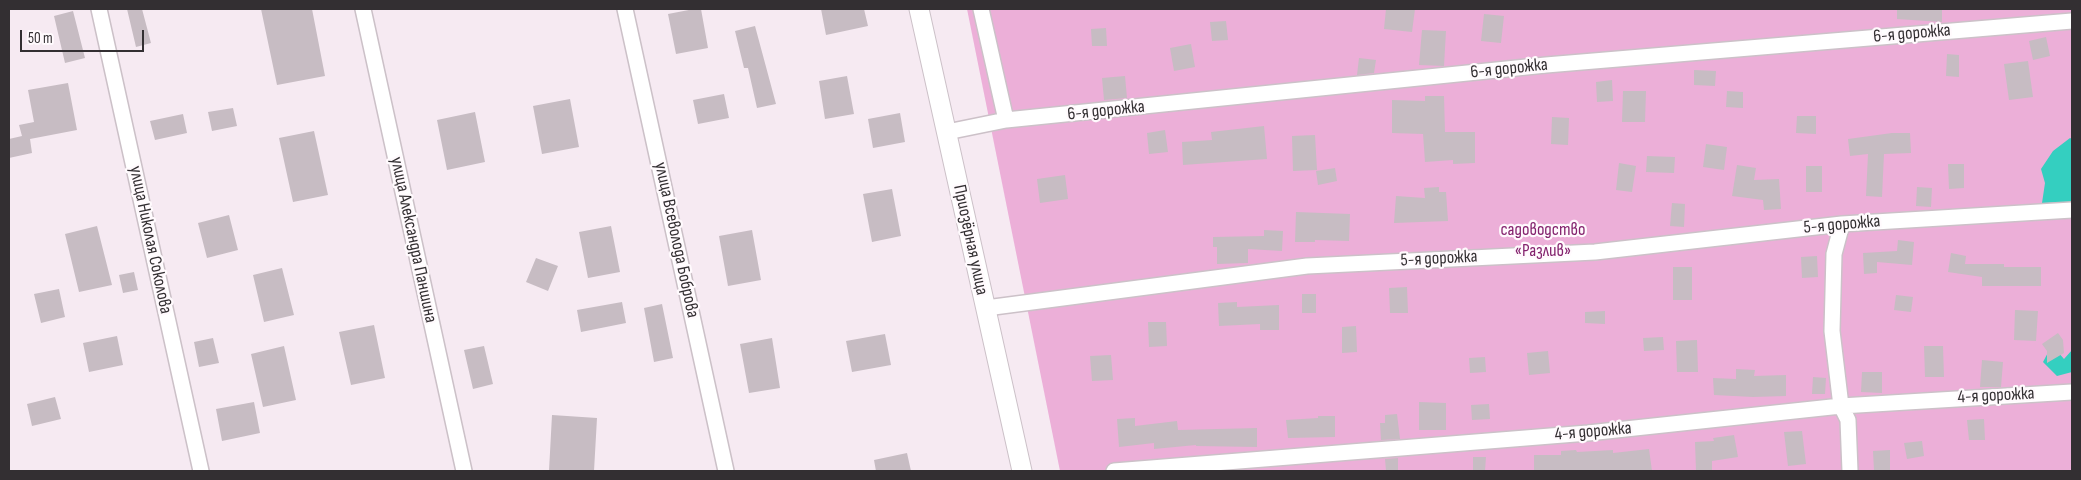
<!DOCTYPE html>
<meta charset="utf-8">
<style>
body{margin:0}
#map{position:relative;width:2081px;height:480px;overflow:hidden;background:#f6eaf2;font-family:"Sofia Sans Condensed",sans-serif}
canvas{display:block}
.frame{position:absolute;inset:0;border:10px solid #332f32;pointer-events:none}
.scale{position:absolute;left:20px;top:30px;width:124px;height:22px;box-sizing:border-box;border:2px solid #332f32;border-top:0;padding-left:6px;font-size:15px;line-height:18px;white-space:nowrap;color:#332f32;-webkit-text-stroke:4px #fffafd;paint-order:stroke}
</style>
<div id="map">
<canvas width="2081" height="480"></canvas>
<div class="frame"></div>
<div class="scale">50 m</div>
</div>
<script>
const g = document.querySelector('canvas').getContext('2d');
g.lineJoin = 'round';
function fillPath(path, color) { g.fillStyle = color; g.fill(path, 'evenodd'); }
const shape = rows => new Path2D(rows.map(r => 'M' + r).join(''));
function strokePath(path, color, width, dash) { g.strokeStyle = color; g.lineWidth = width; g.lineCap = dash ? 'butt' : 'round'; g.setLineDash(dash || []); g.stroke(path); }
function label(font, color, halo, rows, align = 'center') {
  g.font = font + ' "Sofia Sans Condensed",sans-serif'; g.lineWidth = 4.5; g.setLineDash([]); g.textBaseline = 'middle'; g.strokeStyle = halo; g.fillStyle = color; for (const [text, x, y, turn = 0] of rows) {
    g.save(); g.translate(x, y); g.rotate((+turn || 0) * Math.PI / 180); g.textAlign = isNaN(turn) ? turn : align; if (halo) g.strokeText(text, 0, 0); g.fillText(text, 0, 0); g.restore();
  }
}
fillPath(shape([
 [967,9,2072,9,2072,471,1060,471]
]), '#ecafd8');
fillPath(shape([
 [2070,138,2072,139,2072,202,2042,203,2045,183,2041,169,2053,151],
 [2052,345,2064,359,2072,350,2072,372,2057,376,2043,362]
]), '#34cfc0');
fillPath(shape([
 [127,9,142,9,151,43,136,47],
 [261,9,312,9,325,76,277,85],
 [694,9,701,9,708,48,676,54,668,14],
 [821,9,864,9,868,26,826,35],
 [1386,9,1415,9,1412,32,1384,29],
 [1897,9,1942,9,1942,22,1897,19],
 [73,11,85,58,65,63,54,16],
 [1484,14,1504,16,1501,43,1481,41],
 [1226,21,1228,40,1212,41,1210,22],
 [755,26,776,104,757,108,748,68,744,68,735,31],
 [1106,28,1107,46,1092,46,1091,29],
 [1422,30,1446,31,1444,66,1419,65],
 [2046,37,2050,56,2033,60,2029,41],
 [1191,44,1195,67,1174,71,1170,48],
 [1947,54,1959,55,1959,77,1946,76],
 [1359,58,1376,60,1374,73,1357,75],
 [2028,61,2033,97,2009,100,2004,64],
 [1694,70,1716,71,1715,86,1694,85],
 [847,76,854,114,825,119,819,81],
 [1125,76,1127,98,1104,100,1102,78],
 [1612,80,1613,101,1597,102,1596,82],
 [68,83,77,130,30,139,32,153,9,158,9,139,22,136,19,125,34,122,28,90],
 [1623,91,1646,91,1645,122,1622,122],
 [1727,91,1743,92,1743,108,1726,107],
 [724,94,729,118,698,124,693,100],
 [1425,96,1444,96,1445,132,1475,132,1475,163,1453,164,1453,160,1425,162,1423,134,1392,133,1392,100,1425,101],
 [570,99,579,147,542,154,533,106],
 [233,108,237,126,212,131,208,112],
 [475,112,485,162,447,170,437,120],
 [900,113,905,142,873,148,868,119],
 [183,114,187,133,155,140,150,121],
 [1797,116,1816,116,1816,134,1796,133],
 [1552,117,1569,118,1568,145,1551,144],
 [1264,126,1267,159,1183,165,1182,142,1212,140,1211,132],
 [1165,130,1168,152,1149,154,1147,133],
 [314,131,328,195,293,202,279,138],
 [1892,133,1910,133,1911,153,1884,154,1882,197,1866,196,1868,154,1850,156,1848,139],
 [1315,135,1317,170,1293,171,1292,136],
 [1706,144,1727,147,1724,170,1703,167],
 [1647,156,1675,157,1674,173,1646,172],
 [1619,163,1636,166,1632,192,1616,190],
 [1948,164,1964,164,1964,188,1949,189],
 [1737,165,1756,168,1754,180,1779,179,1781,209,1764,210,1763,200,1732,196],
 [1806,166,1822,166,1822,192,1806,192],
 [1335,168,1337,181,1318,185,1316,171],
 [1065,175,1068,199,1040,203,1037,179],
 [1439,187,1439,192,1446,192,1448,221,1394,223,1396,196,1425,198,1424,188],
 [1917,187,1932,188,1931,207,1916,206],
 [892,189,901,236,872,242,863,194],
 [1672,203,1685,204,1684,227,1670,226],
 [1296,212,1350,214,1349,241,1315,240,1315,242,1295,242],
 [229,215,238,250,207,258,198,223],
 [97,226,112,285,79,292,65,234],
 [611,226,620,272,588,278,579,232],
 [752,230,761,280,728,286,719,236],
 [1264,230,1283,231,1282,251,1248,249,1248,263,1217,264,1217,247,1213,247,1213,237,1264,236],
 [1898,240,1914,242,1912,265,1877,262,1877,273,1864,274,1863,253,1897,251],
 [1951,253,1966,256,1965,264,2004,264,2004,267,2041,267,2041,286,1982,286,1982,277,1948,272],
 [1817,256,1818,277,1802,278,1801,257],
 [536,258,558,266,548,291,526,282],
 [1673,267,1692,267,1692,300,1673,300],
 [282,268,294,315,264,322,253,275],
 [134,272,138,290,123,293,119,275],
 [1407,287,1408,313,1390,313,1389,288],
 [59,289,65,317,41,323,34,294],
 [1302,294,1316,294,1316,313,1302,313],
 [1896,295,1913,297,1911,312,1894,310],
 [622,302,626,323,581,332,577,310],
 [1237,302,1237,307,1279,305,1279,330,1260,330,1260,324,1219,326,1218,303],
 [662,304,673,358,654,362,644,308],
 [2015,310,2038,311,2036,341,2014,340],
 [1605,311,1605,324,1585,323,1585,312],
 [1148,322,1166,322,1167,346,1149,347],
 [374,325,385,378,351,385,339,332],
 [1356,326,1357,352,1342,353,1342,327],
 [2058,333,2063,340,2064,353,2047,363,2047,351,2042,344],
 [885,334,891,365,852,372,846,341],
 [117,336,123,365,89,372,83,343],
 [1663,337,1664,350,1644,351,1643,338],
 [213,338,219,363,199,367,194,342],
 [772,338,780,388,749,393,740,344],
 [1697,340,1698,372,1677,372,1676,341],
 [284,346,296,400,263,407,251,354],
 [484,346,493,384,473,389,464,350],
 [1924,346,1943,346,1944,377,1925,377],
 [1548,351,1550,373,1529,375,1527,353],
 [1111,355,1113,380,1092,381,1090,356],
 [1485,357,1486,372,1470,373,1469,358],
 [1982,360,2003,362,2001,387,1980,387],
 [1736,369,1755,370,1754,376,1786,375,1786,396,1753,397,1714,395,1713,378,1736,379],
 [1862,372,1882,372,1882,393,1861,392],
 [1813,377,1826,378,1825,394,1812,394],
 [55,397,61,419,32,426,27,404],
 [254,402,260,433,222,441,216,409],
 [1419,402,1446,403,1446,430,1419,430],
 [1489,404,1490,419,1472,420,1471,405],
 [1397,414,1400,439,1381,440,1380,423,1385,423,1385,415],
 [552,415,597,418,594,471,549,471],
 [1318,416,1335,416,1335,437,1288,438,1286,420,1318,418],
 [1135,418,1135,426,1177,421,1178,430,1257,428,1257,447,1196,446,1196,445,1154,449,1154,443,1119,447,1117,419],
 [1984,419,1985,440,1969,440,1967,420],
 [1802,431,1806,464,1788,466,1784,432],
 [1734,435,1738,457,1712,461,1712,471,1696,471,1695,442,1714,441,1713,438],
 [1922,441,1924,456,1907,459,1904,443],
 [1649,449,1652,471,1534,471,1534,455,1561,455,1561,451,1576,450,1577,452,1613,450,1613,453],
 [1890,450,1890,471,1874,471,1873,451],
 [907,453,911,471,876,471,874,460],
 [1473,457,1486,457,1485,471,1473,471],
 [1398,458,1398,471,1386,471,1385,459]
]), '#c7bcc3');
const minor = shape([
 [99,9,201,471],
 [363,9,464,471],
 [625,9,726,471],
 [981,9,1006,120],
 [947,132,1006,120,1546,65,2072,21],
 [1842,224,1834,254,1832,331,1841,406,1848,420,1850,471],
 [986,308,1307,266,1595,252,1842,224,2072,210],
 [1114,471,1588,433,1841,406,2072,392]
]);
const tertiary = shape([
 [919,9,1022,471]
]);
strokePath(minor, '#ccc1c8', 18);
strokePath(tertiary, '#ccc1c8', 21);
strokePath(minor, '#fff', 15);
strokePath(tertiary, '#fff', 19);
label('18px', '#332f32', '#fffafd', [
 ["6-я дорожка",1912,34,-5],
 ["6-я дорожка",1509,69,-6],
 ["6-я дорожка",1106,111,-6],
 ["5-я дорожка",1842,225,-5],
 ["улица Николая Соколова",150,240,78],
 ["улица Александра Паншина",413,240,78],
 ["улица Всеволода Боброва",676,240,78],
 ["Приозёрная улица",970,240,78],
 ["5-я дорожка",1439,259,-3],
 ["4-я дорожка",1996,396,-3],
 ["4-я дорожка",1593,432,-5]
]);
label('18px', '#84236e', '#fffafd', [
 ["садоводство",1543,230],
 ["«Разлив»",1543,251]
]);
</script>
